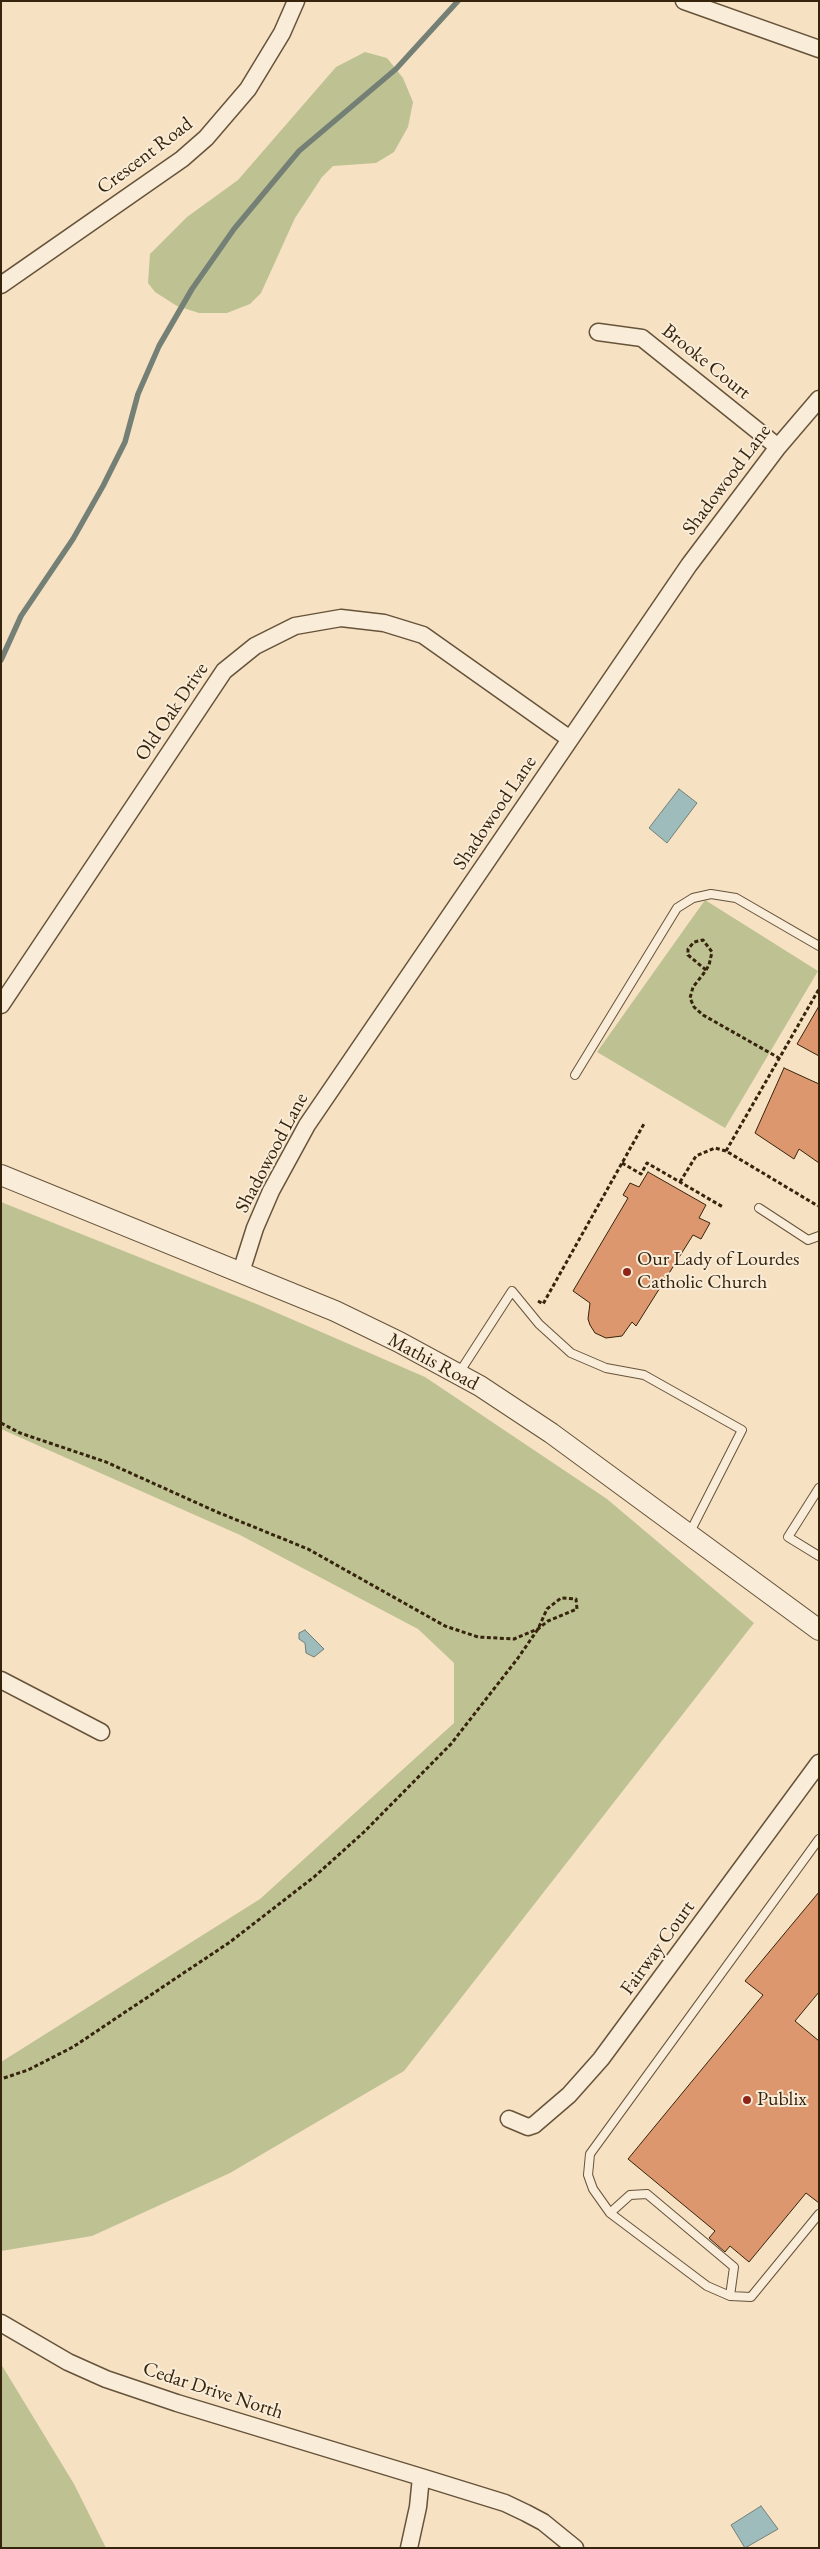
<!DOCTYPE html>
<style>
body{margin:0}
#map{position:relative;width:820px;height:2549px;overflow:hidden;background:#f6e1c3;font-family:"EB Garamond",serif}
canvas{display:block}
.frame{position:absolute;inset:0;border:2px solid #36240c;pointer-events:none}
</style>
<div id="map">
<canvas width="820" height="2549"></canvas>
<div class="frame"></div>
</div>
<script>
const g = document.querySelector('canvas').getContext('2d');
g.lineJoin = 'round';
function fillPath(path, color) { g.fillStyle = color; g.fill(path, 'evenodd'); }
const shape = rows => new Path2D(rows.map(r => 'M' + r).join(''));
function strokePath(path, color, width, dash) { g.strokeStyle = color; g.lineWidth = width; g.lineCap = dash ? 'butt' : 'round'; g.setLineDash(dash || []); g.stroke(path); }
function label(font, color, halo, rows, align = 'center') {
  g.font = font + ' "EB Garamond",serif'; g.lineWidth = 4; g.setLineDash([]); g.textBaseline = 'middle'; g.strokeStyle = halo; g.fillStyle = color; for (const [text, x, y, turn = 0] of rows) {
    g.save(); g.translate(x, y); g.rotate((+turn || 0) * Math.PI / 180); g.textAlign = isNaN(turn) ? turn : align; if (halo) g.strokeText(text, 0, 0); g.fillText(text, 0, 0); g.restore();
  }
}
fillPath(shape([
 [365,52,387,58,403,78,413,102,408,127,394,152,376,163,333,166,322,177,295,218,261,293,250,304,227,313,199,313,177,306,155,292,148,283,150,254,187,217,238,180,336,67],
 [705,900,818,971,725,1128,597,1052],
 [1,1202,259,1305,425,1377,607,1499,754,1623,404,2071,230,2173,92,2236,1,2251,1,2062,260,1899,454,1723,454,1663,418,1629,240,1535,1,1429],
 [1,2364,74,2484,106,2548,1,2548]
]), '#bec293');
const water = shape([
 [679,789,697,803,667,843,649,828,679,789],
 [305,1630,324,1649,314,1657,306,1653,305,1643,299,1639,299,1633,305,1630],
 [761,2506,778,2529,745,2548,731,2525,761,2506]
]);
fillPath(water, '#9ebcbb');
strokePath(water, '#747f75', 1);
strokePath(shape([
 [1,660,21,616,73,539,103,486,125,442,138,394,159,346,192,289,234,229,299,151,396,69,458,1]
]), '#747f75', 5.5);
const building = shape([
 [819,1006,819,1056,797,1044,819,1006],
 [784,1068,819,1084,819,1163,799,1149,794,1159,755,1133,784,1068],
 [648,1172,706,1205,699,1218,710,1223,701,1239,693,1235,636,1326,632,1322,622,1336,606,1338,595,1333,590,1325,588,1319,590,1303,573,1291,628,1198,623,1195,630,1183,639,1187,648,1172],
 [819,1892,819,1992,795,2021,819,2041,819,2203,806,2193,749,2262,730,2246,725,2252,709,2238,715,2231,628,2159,763,1995,745,1981,819,1892]
]);
fillPath(building, '#dc976e');
strokePath(building, '#36240c', 1);
const service = shape([
 [575,1075,677,908,693,898,711,894,736,898,819,946],
 [759,1208,808,1240,819,1236],
 [459,1373,512,1291,539,1324,571,1353,606,1368,644,1375,742,1430,689,1534],
 [819,1488,788,1537,819,1556],
 [819,1839,590,2154,588,2175,593,2189,610,2213,707,2286,730,2296,751,2297,819,2214],
 [610,2213,630,2195,647,2194,734,2267,730,2296]
]);
const minor = shape([
 [684,1,819,49],
 [1,285,182,159,206,138,248,89,282,33,296,1],
 [598,332,642,338,778,447],
 [1,1005,224,671,255,646,295,626,341,618,384,623,423,635,570,739],
 [241,1272,255,1228,271,1191,307,1125,689,565,778,447,819,399],
 [1,1680,101,1732],
 [509,2119,528,2127,534,2125,569,2095,601,2059,819,1763],
 [1,2323,68,2362,106,2379,177,2403,421,2477],
 [409,2548,418,2507,421,2477,505,2503,526,2513,543,2522,575,2548]
]);
const tertiary = shape([
 [1,1175,335,1311,399,1342,480,1386,551,1433,819,1630]
]);
strokePath(service, '#66533a', 10);
strokePath(minor, '#66533a', 19);
strokePath(tertiary, '#66533a', 22);
strokePath(shape([
 [706,970,688,955,688,949,694,942,703,940,712,952,709,965,706,970,704,973,693,987,690,998,694,1007,703,1015,779,1058],
 [726,1151,819,989],
 [622,1163,641,1174,647,1163,723,1207],
 [680,1182,696,1156,715,1148,726,1151,818,1206],
 [538,1301,543,1304,645,1122],
 [1,1423,20,1433,106,1462,217,1512,308,1549,445,1626,478,1637,514,1639,538,1629,548,1621,577,1609,576,1599,561,1598,547,1609,538,1629,518,1658,451,1744,364,1832,314,1877,230,1942,73,2047,28,2070,1,2079]
]), '#36240c', 3, [4, 2.5]);
strokePath(service, '#f9ecd8', 8);
strokePath(minor, '#f9ecd8', 16);
strokePath(tertiary, '#f9ecd8', 20);
for (const [x, y, r, color] of [
 [627,1272,5,"#8f2418"],
 [747,2100,5,"#8f2418"]
]) { const dot = new Path2D(); dot.arc(x, y, r, 0, 2 * Math.PI); g.fillStyle = color; g.fill(dot); strokePath(dot, '#f9ecd8', 2); }
label('20px', '#36240c', '#f9ecd8', [
 ["Crescent Road",145,156,-37],
 ["Brooke Court",706,362,39],
 ["Shadowood Lane",727,480,-53],
 ["Old Oak Drive",172,712,-56],
 ["Shadowood Lane",495,813,-56],
 ["Shadowood Lane",272,1153,-62],
 ["Mathis Road",433,1362,28],
 ["Fairway Court",658,1948,-54],
 ["Cedar Drive North",213,2391,18]
]);
label('20px', '#36240c', '#f9ecd8', [
 ["Our Lady of Lourdes",637,1260],
 ["Catholic Church",637,1283],
 ["Publix",757,2100]
], 'left');
</script>
